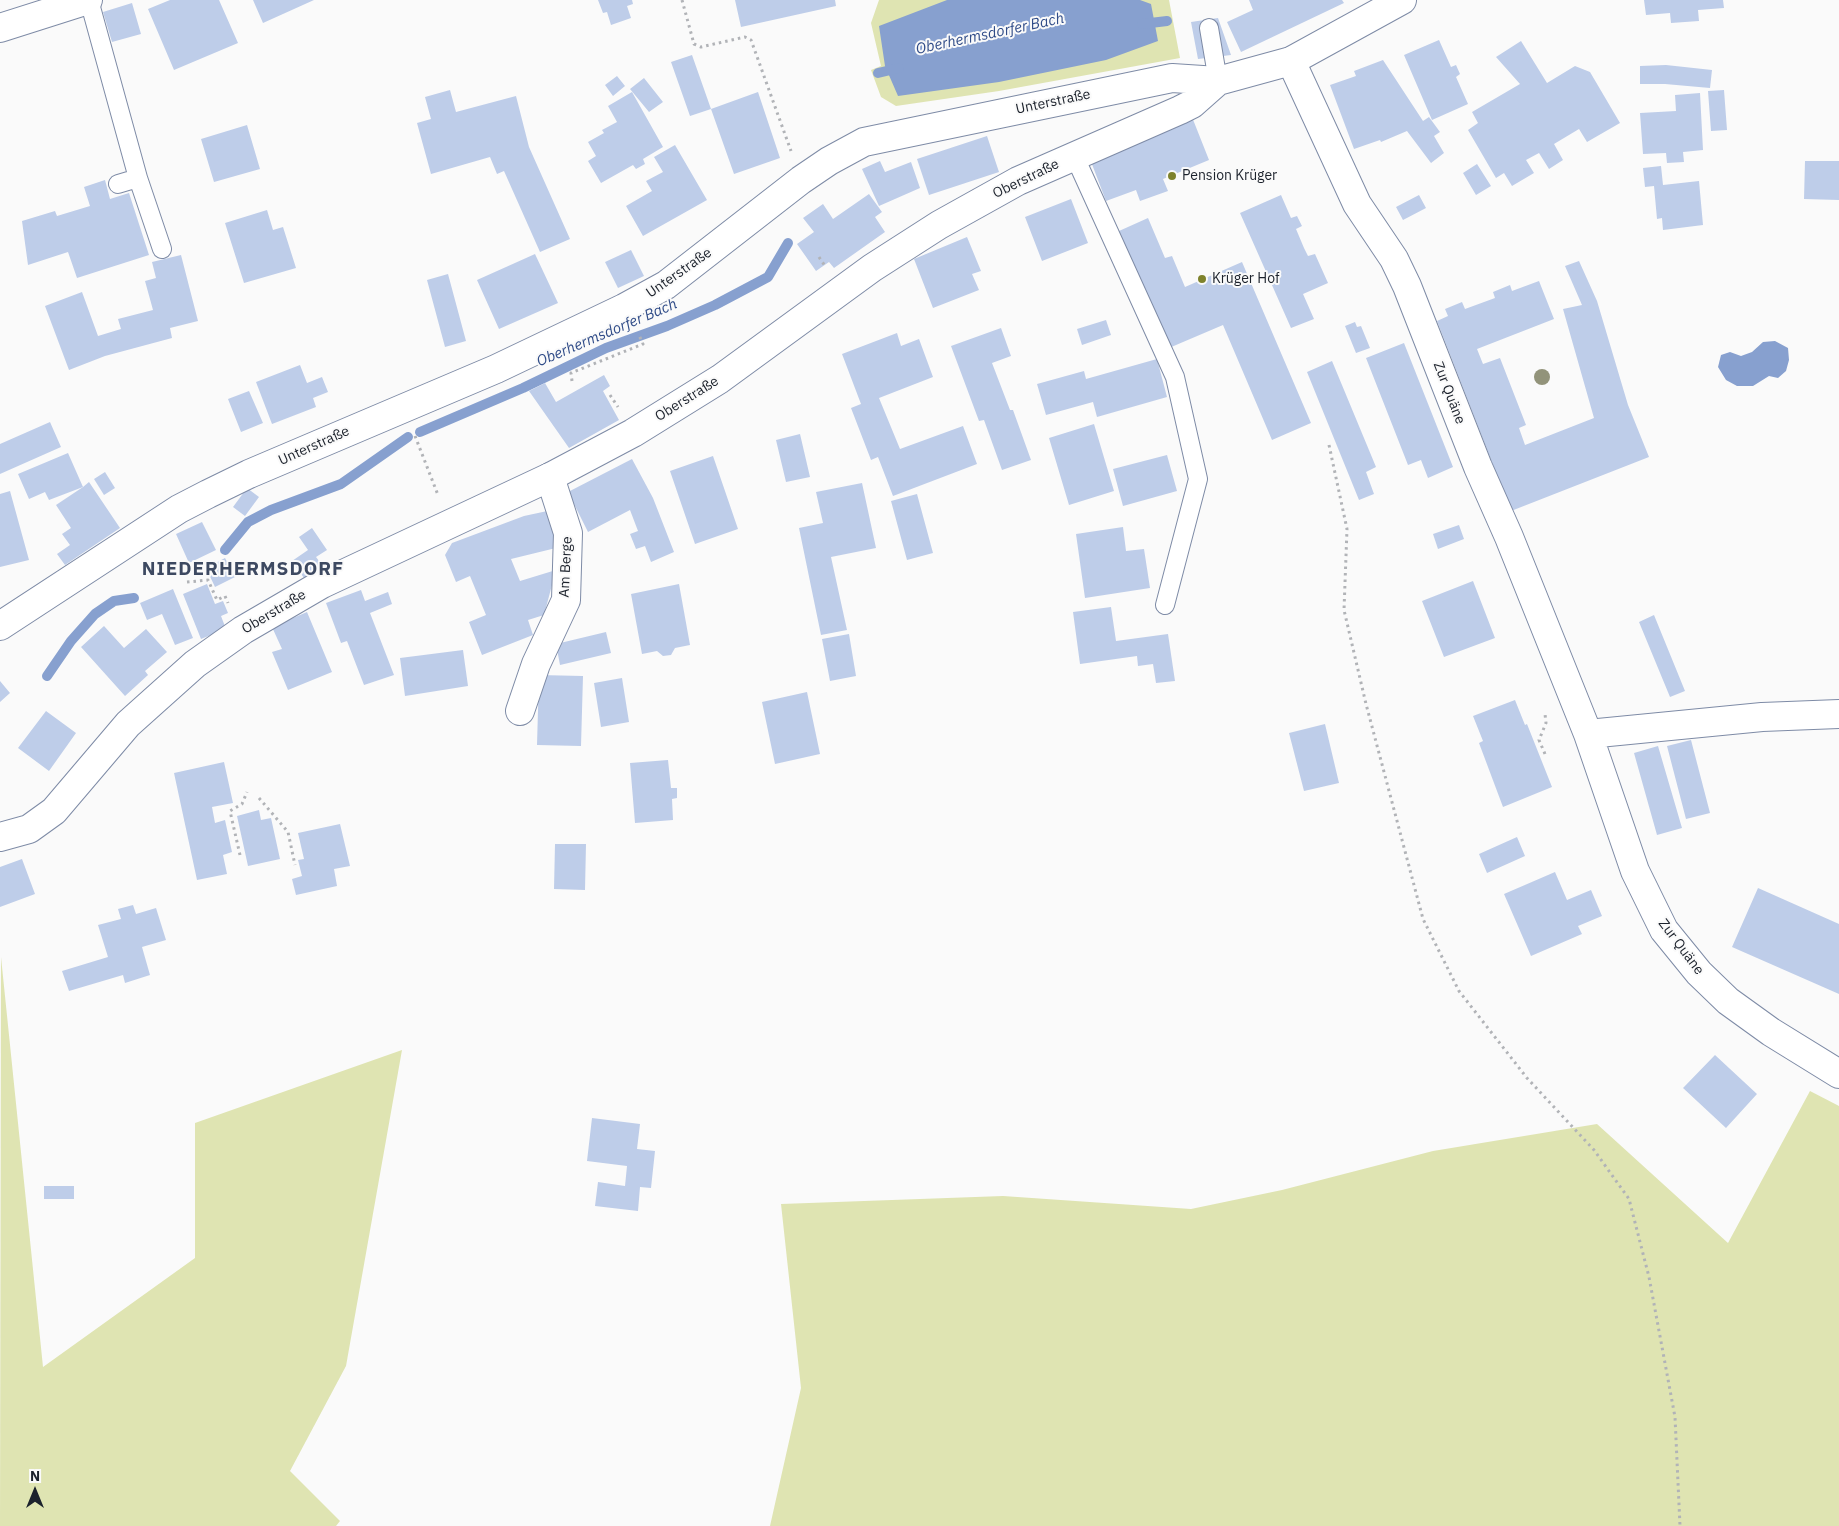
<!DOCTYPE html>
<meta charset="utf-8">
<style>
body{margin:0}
#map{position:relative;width:1839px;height:1526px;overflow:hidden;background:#fafafa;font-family:"IBM Plex Sans",sans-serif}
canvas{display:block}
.north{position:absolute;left:10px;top:1466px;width:50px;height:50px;-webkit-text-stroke:4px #fafafa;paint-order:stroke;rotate:0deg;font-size:14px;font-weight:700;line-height:20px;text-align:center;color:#1c222c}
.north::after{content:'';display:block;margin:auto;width:18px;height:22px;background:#1c222c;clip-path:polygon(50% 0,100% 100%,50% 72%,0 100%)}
</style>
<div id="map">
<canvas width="1839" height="1526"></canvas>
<div class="north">N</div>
</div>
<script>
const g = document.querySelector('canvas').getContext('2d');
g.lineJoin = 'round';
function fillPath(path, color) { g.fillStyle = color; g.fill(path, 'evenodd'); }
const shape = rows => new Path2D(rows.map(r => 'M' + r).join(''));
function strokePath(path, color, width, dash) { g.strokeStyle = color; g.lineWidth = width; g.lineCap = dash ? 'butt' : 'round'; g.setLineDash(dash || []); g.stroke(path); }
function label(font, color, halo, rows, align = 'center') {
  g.font = font + ' "IBM Plex Sans",sans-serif'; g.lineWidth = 4; g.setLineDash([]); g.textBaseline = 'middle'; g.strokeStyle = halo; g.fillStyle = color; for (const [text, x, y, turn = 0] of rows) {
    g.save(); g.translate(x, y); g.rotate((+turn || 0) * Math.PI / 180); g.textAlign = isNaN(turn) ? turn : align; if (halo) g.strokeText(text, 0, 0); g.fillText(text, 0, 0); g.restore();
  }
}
fillPath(shape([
 [879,0,1169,0,1180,58,999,91,896,106,881,97,871,70,881,66,871,23],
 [1,957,43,1367,195,1258,195,1123,402,1050,346,1366,290,1471,340,1521,336,1526,0,1526],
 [1810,1091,1839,1106,1839,1526,770,1526,801,1388,781,1204,1003,1196,1191,1209,1282,1190,1433,1151,1597,1124,1728,1243]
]), '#dfe4b2');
fillPath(shape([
 [947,0,1140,0,1151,4,1158,41,1106,60,999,82,898,96,885,66,879,26],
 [1775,341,1788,348,1789,360,1786,371,1778,378,1769,376,1753,386,1737,386,1726,380,1718,367,1721,355,1730,352,1741,356,1752,352,1763,342]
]), '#87a0cf');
strokePath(shape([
 [1142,24,1167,21],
 [878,73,899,68],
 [420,432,523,388,606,348,667,326,715,305,768,277,788,243],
 [225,550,248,522,271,510,341,484,408,437],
 [47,676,71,641,95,614,114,601,134,598]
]), '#87a0cf', 10);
fillPath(shape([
 [170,0,219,0,238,43,174,70,148,9],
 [253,0,314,0,263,23],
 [598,0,632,0,633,4,627,6,631,18,611,25,607,12,603,13],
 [735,0,835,0,836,6,741,27],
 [1249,0,1342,0,1344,3,1241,52,1227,22,1253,10],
 [1644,0,1723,0,1724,8,1698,10,1699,21,1671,23,1670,13,1646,15],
 [132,3,141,34,112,42,103,12],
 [1218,18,1231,55,1198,59,1191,22],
 [1439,40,1451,67,1456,65,1460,74,1456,77,1468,104,1432,120,1404,55],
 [1521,41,1547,83,1575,66,1590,72,1620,123,1587,142,1579,129,1554,144,1563,160,1549,169,1539,153,1526,160,1534,173,1512,186,1504,173,1496,178,1468,130,1478,123,1472,112,1520,84,1496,57],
 [692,55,711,109,690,116,671,62],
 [1383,60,1423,121,1429,117,1440,132,1434,136,1444,153,1431,163,1407,131,1381,142,1380,140,1354,149,1330,85,1356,76,1354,71],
 [1666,65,1712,70,1710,88,1665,84,1640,84,1640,66],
 [617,76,625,86,613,96,605,85],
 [644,78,663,102,649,112,630,89],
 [450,90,456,112,516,96,529,147,570,239,540,252,504,171,497,174,490,157,431,174,417,123,431,119,425,97],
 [1724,90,1727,130,1711,131,1708,91],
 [632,92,663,147,643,159,645,164,636,169,633,165,601,183,588,161,596,156,588,142,604,133,602,130,617,122,608,106],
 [758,92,780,158,734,174,711,109],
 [1700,93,1703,150,1683,152,1684,162,1667,163,1666,153,1643,154,1640,113,1676,111,1675,95],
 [1192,117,1209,160,1163,179,1168,191,1140,201,1136,190,1106,201,1090,159],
 [247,125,260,169,214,182,201,139],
 [987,136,999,172,929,195,917,159],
 [675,145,707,200,643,236,626,206,652,191,646,181,663,172,654,157],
 [880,161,885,172,911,162,920,188,879,206,862,169],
 [1805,161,1839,161,1839,200,1804,199],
 [1477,164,1491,186,1476,195,1463,173],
 [1661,166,1663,185,1699,181,1703,225,1663,230,1662,218,1657,219,1654,186,1645,187,1643,168],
 [105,180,110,199,129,193,149,255,77,278,68,252,28,265,22,221,55,211,57,216,90,206,84,187],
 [869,194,882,212,875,217,885,232,834,268,829,262,816,271,797,244,814,232,803,218,823,204,833,219],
 [1281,195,1291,218,1297,216,1302,226,1296,229,1304,248,1308,256,1315,254,1328,283,1303,294,1314,319,1291,328,1240,213],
 [1419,195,1426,208,1403,220,1396,207],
 [1071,199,1088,243,1042,261,1025,217],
 [267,210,273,230,283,227,296,268,244,283,225,223],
 [1148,218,1165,258,1172,256,1185,287,1242,262,1311,423,1272,440,1223,325,1169,348,1119,231],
 [967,237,981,271,972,274,979,290,933,308,914,259],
 [631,250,644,276,618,288,605,262],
 [535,254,558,303,499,329,477,280],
 [181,255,198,321,170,328,172,338,105,356,69,370,45,306,82,292,98,336,121,329,118,319,153,310,145,281,156,278,152,262],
 [1579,261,1597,301,1628,405,1649,457,1511,511,1437,321,1448,316,1445,309,1462,302,1465,309,1495,298,1493,292,1510,285,1512,291,1539,281,1554,319,1477,349,1483,364,1500,358,1526,425,1519,428,1525,445,1594,418,1563,309,1582,305,1565,266],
 [448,274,466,341,445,347,427,280],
 [1106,320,1111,335,1082,345,1077,329],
 [1355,322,1357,327,1361,326,1370,348,1356,353,1345,326],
 [1001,328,1011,356,992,363,1010,410,1013,410,1031,460,1002,470,984,420,979,421,951,346],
 [897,333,901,346,919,339,933,377,879,398,900,449,963,426,977,464,893,496,878,457,871,460,851,408,861,404,842,354],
 [1404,343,1453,467,1428,478,1421,460,1408,465,1366,358],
 [1157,359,1167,397,1097,417,1093,402,1046,415,1037,384,1084,371,1086,379],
 [1332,361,1376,467,1366,472,1374,494,1359,500,1307,372],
 [300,365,307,383,322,377,328,392,313,398,316,407,272,424,256,382],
 [604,375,610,386,603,391,619,420,569,448,529,391,545,383,556,402],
 [249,391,263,423,241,432,228,399],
 [50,422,61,447,0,474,0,444],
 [1094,424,1114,491,1069,505,1049,438],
 [800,434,810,477,786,482,776,440],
 [68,453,83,487,89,482,120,528,65,565,57,554,70,545,62,534,71,528,56,505,83,487,49,500,45,492,29,499,18,474],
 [1167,455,1177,491,1123,506,1113,469],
 [713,456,738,529,695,544,670,471],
 [632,459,653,498,674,552,651,562,645,546,636,549,630,534,638,531,630,510,588,532,568,492],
 [105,472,115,488,104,495,94,479],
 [862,483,876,548,831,557,847,630,821,635,799,528,823,523,816,492],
 [247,488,259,497,245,516,233,507],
 [10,491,29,560,0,567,0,494],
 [917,494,933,553,907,560,891,501],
 [552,510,560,547,511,559,520,581,556,570,544,615,528,620,533,635,482,655,469,622,486,615,470,576,456,582,445,555,452,543,524,516],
 [202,522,216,550,189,563,176,534],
 [1459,525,1464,539,1438,549,1433,534],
 [1123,527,1126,551,1144,549,1150,588,1085,598,1076,534],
 [312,528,327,550,316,557,322,565,304,578,292,561,308,550,299,537],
 [225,558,235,577,215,587,206,568],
 [1473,581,1495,638,1444,657,1422,601],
 [207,584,215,604,223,601,228,613,221,616,226,629,201,639,183,594],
 [679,584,690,645,675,648,671,655,663,656,657,651,642,654,631,594],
 [173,589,193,638,175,645,162,614,147,620,140,603],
 [361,590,365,601,388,592,392,604,370,613,394,675,364,685,347,641,341,643,326,603],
 [1111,607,1116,641,1168,634,1175,681,1156,683,1153,664,1138,666,1137,656,1080,664,1073,612],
 [307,612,332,672,288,690,272,652,282,649,272,627],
 [1654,615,1685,691,1670,697,1639,622],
 [104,626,124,648,146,629,167,652,145,671,148,675,125,696,81,647],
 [606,632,611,653,560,665,556,644],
 [849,634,856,676,830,681,822,639],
 [463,650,468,686,405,696,400,658],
 [539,675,583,676,581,746,537,745],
 [622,678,629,722,601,727,594,683],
 [0,681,10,693,0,702],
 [807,692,820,754,775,764,762,702],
 [1515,700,1525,725,1527,724,1552,787,1503,807,1479,743,1483,741,1473,716],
 [46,711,76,733,49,771,18,748],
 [1325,724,1339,783,1304,791,1289,733],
 [1691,740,1710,813,1686,819,1667,746],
 [1658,746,1682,828,1657,835,1634,753],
 [668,760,671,788,677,788,677,798,672,799,673,820,635,823,630,763],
 [224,762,233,803,212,807,215,823,225,820,232,852,223,855,227,874,197,880,174,773],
 [259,810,261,820,271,818,280,859,248,866,237,816],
 [340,824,350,866,334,869,337,886,296,895,292,879,302,876,298,860,304,859,298,833],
 [1517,837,1525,856,1487,873,1479,854],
 [555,844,586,844,585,890,554,889],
 [22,859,35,894,0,907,0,867],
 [1555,872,1567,900,1591,890,1602,916,1578,926,1582,934,1531,956,1504,894],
 [1758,888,1839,924,1839,994,1732,947],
 [133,905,136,914,156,908,166,940,142,947,150,975,125,983,123,975,69,991,62,971,108,957,98,925,121,919,118,909],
 [1715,1055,1757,1094,1726,1128,1683,1088],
 [592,1118,640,1124,637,1149,655,1151,651,1188,640,1187,638,1211,595,1206,598,1182,625,1186,627,1166,587,1161],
 [44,1186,74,1186,74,1199,44,1199]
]), '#becde9');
const lane = shape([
 [89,0,138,178,162,249],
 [1209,28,1218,81],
 [1074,155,1175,377,1198,479,1165,605],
 [118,184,138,178]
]);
const street = shape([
 [0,28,88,0],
 [1291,61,1357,204,1394,259,1407,286,1478,467,1509,537,1588,734,1635,871,1664,930,1699,973,1728,1001,1771,1032,1839,1074],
 [520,711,536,664,566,600,568,533,550,477],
 [1588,734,1762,717,1839,714]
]);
const secondary = shape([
 [0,626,179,509,208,494,249,474,496,369,624,308,666,285,801,180,829,161,864,142,1172,78,1218,81],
 [0,837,29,829,54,811,128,724,195,664,243,630,322,584,550,477,633,433,720,379,872,268,939,225,1018,181,1180,110,1192,104,1218,81,1291,61,1402,0]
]);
strokePath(lane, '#7e8ba6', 20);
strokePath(street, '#7e8ba6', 30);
strokePath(secondary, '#7e8ba6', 30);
strokePath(shape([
 [682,0,694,44,701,47,745,37,751,40,791,151],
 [819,257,825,266],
 [572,381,571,373,643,344,639,335],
 [610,395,618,407],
 [415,436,438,495],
 [1329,445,1347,529,1344,610,1366,704,1423,919,1459,991,1527,1078,1594,1150,1629,1199,1649,1277,1675,1417,1680,1526],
 [187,582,208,580,217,600,225,596,228,603],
 [1545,754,1539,740,1546,723,1545,714],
 [259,798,288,832,295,865],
 [240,855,230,811,242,804,247,792]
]), '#b1b3b7', 3, [2.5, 4]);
strokePath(lane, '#fff', 18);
strokePath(street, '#fff', 28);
strokePath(secondary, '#fff', 28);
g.fillStyle = '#92937a';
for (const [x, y] of [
 [1542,377]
]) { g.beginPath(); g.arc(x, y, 8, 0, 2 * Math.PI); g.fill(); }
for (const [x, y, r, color] of [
 [1172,176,5,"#7e822c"],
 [1202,279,5,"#7e822c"]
]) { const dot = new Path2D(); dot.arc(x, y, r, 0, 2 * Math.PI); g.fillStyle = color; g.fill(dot); strokePath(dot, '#fafafa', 2); }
label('14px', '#1c222c', '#fafafa', [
 ["Unterstraße",1053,102,-12],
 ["Oberstraße",1026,179,-26],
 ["Unterstraße",679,273,-35],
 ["Zur Quäne",1449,393,69],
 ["Oberstraße",687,399,-32],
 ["Unterstraße",314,446,-24],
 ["Am Berge",566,567,-87],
 ["Oberstraße",274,612,-31],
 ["Zur Quäne",1681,947,53]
]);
label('14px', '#1c222c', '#fafafa', [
 ["Pension Krüger",1182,176],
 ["Krüger Hof",1212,279]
], 'left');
label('italic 15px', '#304c88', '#fafafa', [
 ["Oberhermsdorfer Bach",990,34,-12],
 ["Oberhermsdorfer Bach",607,333,-23]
]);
g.letterSpacing = '1px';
label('bold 19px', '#3d4961', '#fafafa', [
 ["NIEDERHERMSDORF",243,570]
]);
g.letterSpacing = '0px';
</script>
